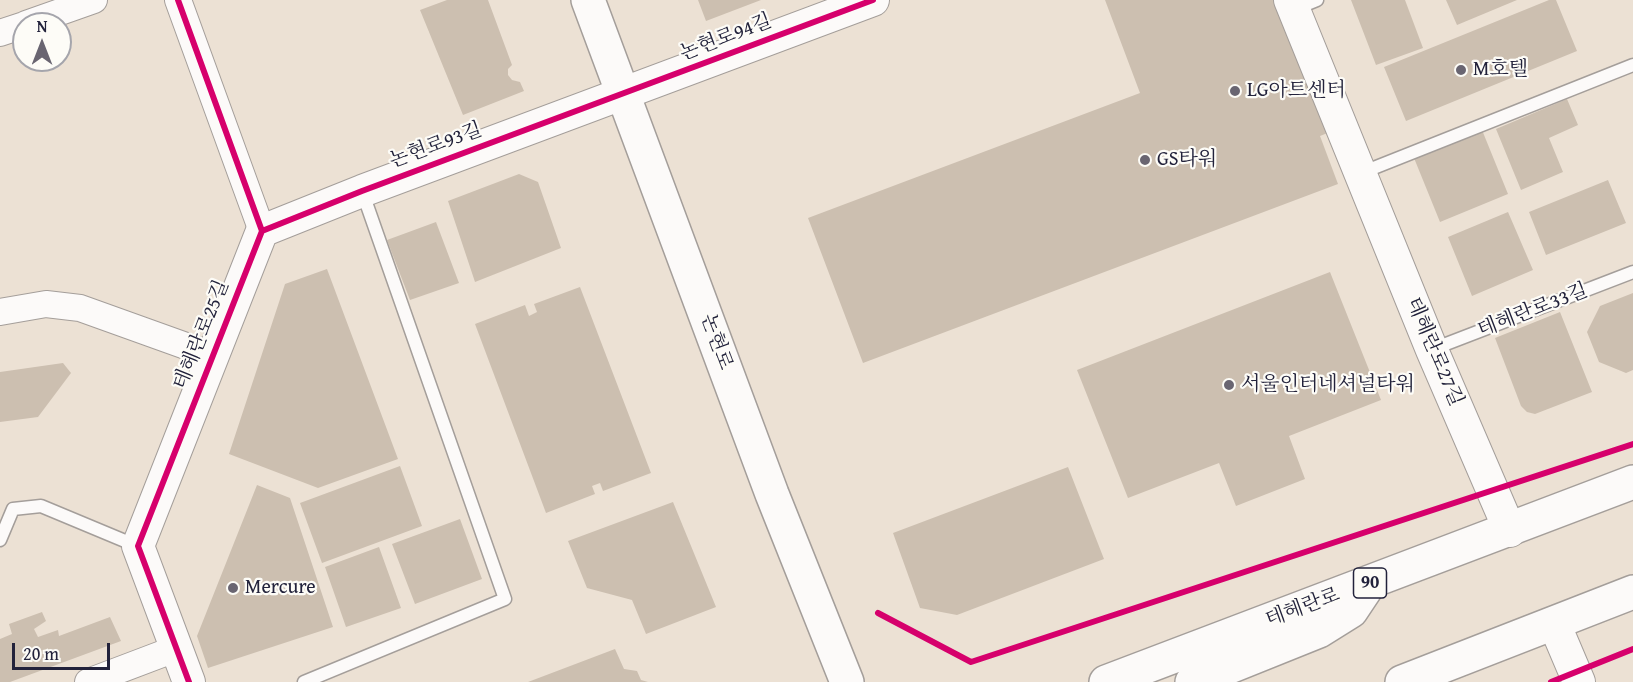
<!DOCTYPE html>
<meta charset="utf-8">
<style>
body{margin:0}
#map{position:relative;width:1633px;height:682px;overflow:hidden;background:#ece1d4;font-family:"Gentium Book Plus",serif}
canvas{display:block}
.north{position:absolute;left:12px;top:12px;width:60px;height:60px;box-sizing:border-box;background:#fdfcf7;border:2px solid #a5a5ac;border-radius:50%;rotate:0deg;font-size:16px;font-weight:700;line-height:24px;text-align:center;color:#22223b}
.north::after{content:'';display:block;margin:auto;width:21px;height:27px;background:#696571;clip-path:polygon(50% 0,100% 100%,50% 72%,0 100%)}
.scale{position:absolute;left:12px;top:643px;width:98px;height:27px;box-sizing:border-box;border:3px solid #22223b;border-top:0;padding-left:8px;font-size:18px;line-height:21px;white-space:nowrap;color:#22223b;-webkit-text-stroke:4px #fdfcf7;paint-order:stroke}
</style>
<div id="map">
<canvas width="1633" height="682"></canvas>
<div class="north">N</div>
<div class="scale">20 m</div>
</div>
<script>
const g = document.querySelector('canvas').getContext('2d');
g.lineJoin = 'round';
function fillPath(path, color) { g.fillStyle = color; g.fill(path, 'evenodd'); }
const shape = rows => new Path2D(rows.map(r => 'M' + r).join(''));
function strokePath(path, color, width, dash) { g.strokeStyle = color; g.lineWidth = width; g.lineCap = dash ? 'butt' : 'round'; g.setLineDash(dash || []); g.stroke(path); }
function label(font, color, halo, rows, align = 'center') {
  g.font = font + ' "Gentium Book Plus","Noto Serif KR",serif'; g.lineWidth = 4.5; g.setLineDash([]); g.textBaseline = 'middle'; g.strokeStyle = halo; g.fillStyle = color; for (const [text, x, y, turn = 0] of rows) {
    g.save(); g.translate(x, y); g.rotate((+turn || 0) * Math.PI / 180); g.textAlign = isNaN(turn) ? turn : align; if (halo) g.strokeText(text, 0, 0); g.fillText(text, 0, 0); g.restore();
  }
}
fillPath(shape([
 [447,0,488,0,512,65,508,69,508,75,512,80,520,82,524,91,463,115,420,10],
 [698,0,761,0,706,21],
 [1105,0,1280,0,1330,132,1320,136,1338,184,863,363,808,218,1140,93],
 [1351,0,1405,0,1423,48,1376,65],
 [1446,0,1517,0,1457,25],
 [1549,0,1556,0,1577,51,1406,121,1384,67],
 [1567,99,1578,125,1549,138,1563,172,1521,190,1496,129],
 [1482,130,1508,194,1440,222,1414,158],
 [519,174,538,182,561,248,475,282,448,201],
 [1608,180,1626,223,1546,255,1529,212],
 [1508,212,1533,270,1472,296,1448,237],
 [436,222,459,283,410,300,387,240],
 [327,269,398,459,318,488,229,454,285,284],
 [1330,272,1381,400,1289,436,1305,479,1236,506,1219,463,1128,498,1077,370],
 [580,287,651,473,603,491,600,483,592,486,595,494,546,513,475,324,525,305,529,316,537,312,534,304],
 [1633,293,1633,370,1626,373,1599,362,1587,332,1600,306],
 [1560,312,1592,392,1535,414,1527,412,1521,406,1495,338],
 [63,363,71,373,38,417,0,422,0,372],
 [400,466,422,526,322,563,300,503],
 [1068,467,1104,559,957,615,920,608,893,533],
 [257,485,290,498,333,627,208,668,197,636],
 [673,502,716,607,646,634,632,600,587,588,568,541],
 [460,519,482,579,415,604,392,544],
 [379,547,401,608,346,627,325,567],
 [42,612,46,621,34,629,38,637,58,630,59,636,110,617,121,641,10,682,0,682,0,639,12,634,9,624],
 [615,649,624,669,637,671,641,680,648,682,528,682]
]), '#ccbfb0');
const service = shape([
 [1295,9,1317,0],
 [1361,173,1633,65],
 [1433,349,1633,272],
 [0,540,13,509,41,506,137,546],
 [304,682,505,599,362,191]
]);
const minor = shape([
 [178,0,262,231],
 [26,24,94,0],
 [0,33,24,25],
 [0,312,46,304,80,308,211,355],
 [88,682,175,649]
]);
const tertiary = shape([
 [1290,0,1432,350,1510,531],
 [1554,623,1579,682],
 [189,682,138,546,262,231,362,191,873,0]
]);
const primary = shape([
 [588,0,772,494,847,682],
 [1106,682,1633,482],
 [1192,682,1319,631,1351,611,1365,590],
 [1402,682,1633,592]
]);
strokePath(service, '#a49e9a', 15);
strokePath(minor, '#a49e9a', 28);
strokePath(tertiary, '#a49e9a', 34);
strokePath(primary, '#a49e9a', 36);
strokePath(service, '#fcfaf9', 12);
strokePath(minor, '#fcfaf9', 26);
strokePath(tertiary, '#fcfaf9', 32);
strokePath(primary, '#fcfaf9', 33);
strokePath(shape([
 [178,0,262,231,138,546,189,682],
 [262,231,362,191,873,0],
 [878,613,971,662,1633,444],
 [1551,682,1633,649]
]), '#d6006c', 6);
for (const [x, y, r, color] of [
 [1461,70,6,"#696571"],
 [1235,91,6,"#696571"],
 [1145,160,6,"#696571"],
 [1229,385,6,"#696571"],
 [233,588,6,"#696571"]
]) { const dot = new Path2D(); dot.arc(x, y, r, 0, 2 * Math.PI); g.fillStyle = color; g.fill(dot); strokePath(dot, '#fdfcf7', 2); }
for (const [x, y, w] of [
 [1370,583,33]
]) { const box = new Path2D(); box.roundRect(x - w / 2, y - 15, w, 30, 4.5); g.fillStyle = '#fdfcf7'; g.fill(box); strokePath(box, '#22223b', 1.5); }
label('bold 18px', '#22223b', null, [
 ["90",1370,583]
]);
label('20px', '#22223b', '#fdfcf7', [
 ["논현로94길",726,38,-21],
 ["논현로93길",436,146,-20],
 ["테헤란로33길",1533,311,-21],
 ["테헤란로25길",202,335,-68],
 ["논현로",716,342,70],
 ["테헤란로27길",1434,352,67],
 ["테헤란로",1303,608,-20]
]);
label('20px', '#22223b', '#fdfcf7', [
 ["M호텔",1473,70],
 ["LG아트센터",1247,91],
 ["GS타워",1157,160],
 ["서울인터네셔널타워",1241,385],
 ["Mercure",245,588]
], 'left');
</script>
